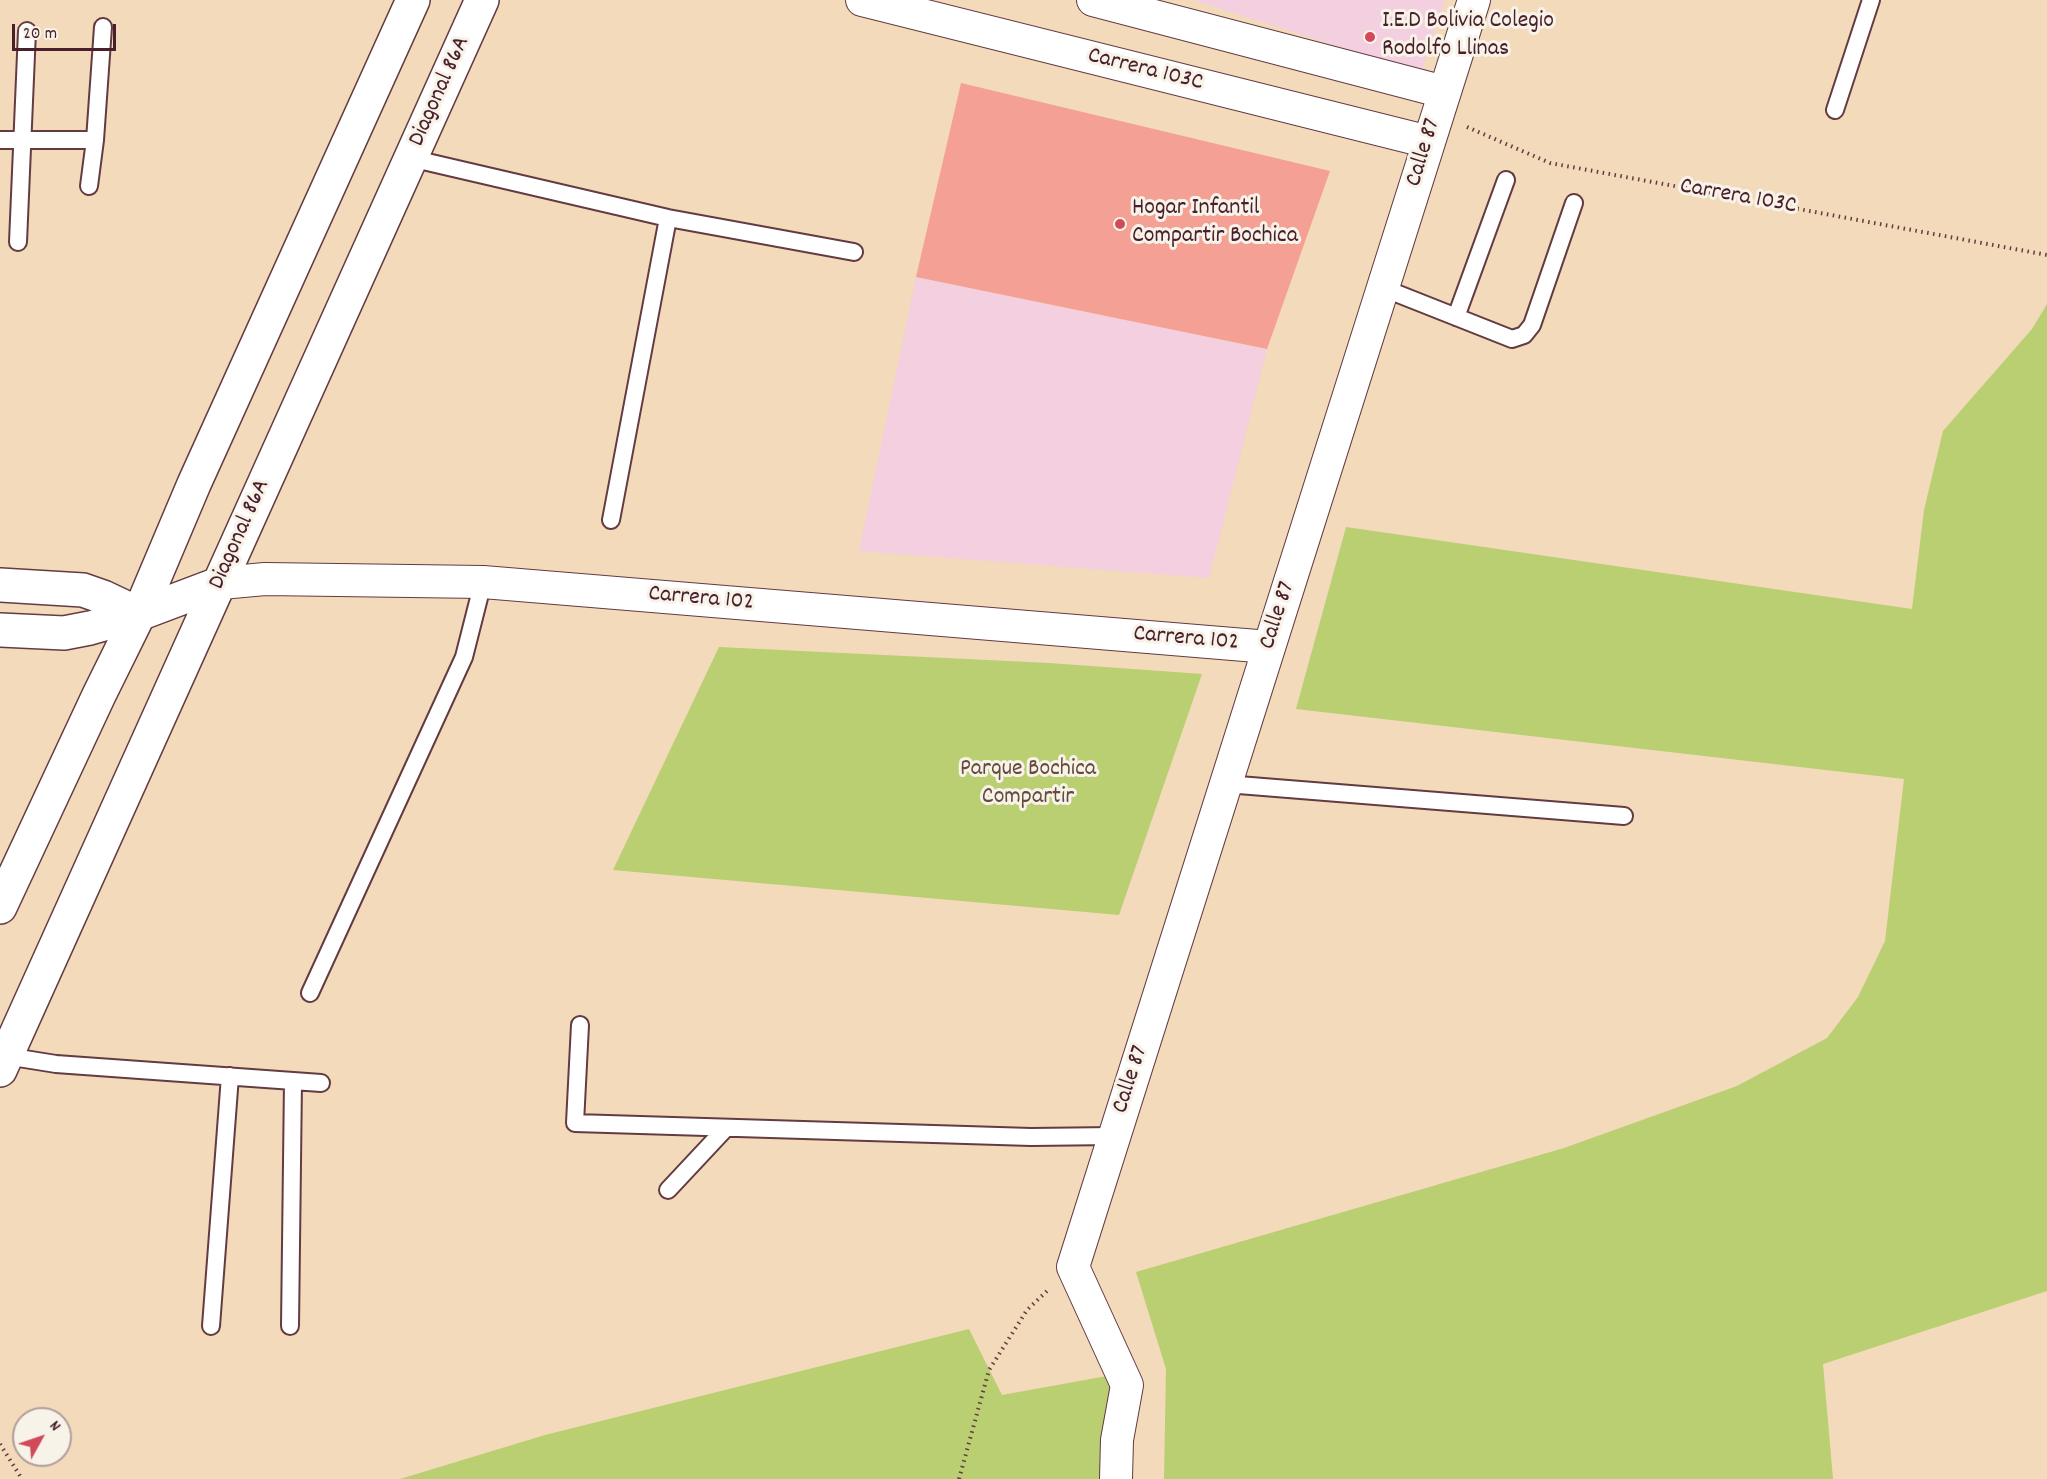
<!DOCTYPE html>
<style>
body{margin:0}
#map{position:relative;width:2047px;height:1479px;overflow:hidden;background:#f2dabb;font-family:Dekko,sans-serif}
canvas{display:block}
.north{position:absolute;left:12px;top:1407px;width:60px;height:60px;box-sizing:border-box;background:#f7f3e8;border:2px solid #b29e9c;border-radius:50%;rotate:50deg;font-size:16px;font-weight:700;line-height:24px;text-align:center;color:#4a1f2b}
.north::after{content:'';display:block;margin:auto;width:21px;height:27px;background:#d1495b;clip-path:polygon(50% 0,100% 100%,50% 72%,0 100%)}
.scale{position:absolute;left:12px;top:24px;width:104px;height:27px;box-sizing:border-box;border:3px solid #4a1f2b;border-top:0;padding-left:8px;font-size:18px;line-height:21px;white-space:nowrap;color:#4a1f2b;-webkit-text-stroke:4px #f7f3e8;paint-order:stroke}
</style>
<div id="map">
<canvas width="2047" height="1479"></canvas>
<div class="north">N</div>
<div class="scale">20 m</div>
</div>
<script>
const g = document.querySelector('canvas').getContext('2d');
g.lineJoin = 'round';
function fillPath(path, color) { g.fillStyle = color; g.fill(path, 'evenodd'); }
const shape = rows => new Path2D(rows.map(r => 'M' + r).join(''));
function strokePath(path, color, width, dash) { g.strokeStyle = color; g.lineWidth = width; g.lineCap = dash ? 'butt' : 'round'; g.setLineDash(dash || []); g.stroke(path); }
function label(font, color, halo, rows, align = 'center') {
  g.font = font + ' Dekko,sans-serif'; g.lineWidth = 6; g.setLineDash([]); g.textBaseline = 'middle'; g.strokeStyle = halo; g.fillStyle = color; for (const [text, x, y, turn = 0] of rows) {
    g.save(); g.translate(x, y); g.rotate((+turn || 0) * Math.PI / 180); g.textAlign = isNaN(turn) ? turn : align; if (halo) g.strokeText(text, 0, 0); g.fillText(text, 0, 0); g.restore();
  }
}
fillPath(shape([
 [1193,0,1445,0,1421,73],
 [916,277,1267,349,1209,578,859,551]
]), '#f3cfdf');
fillPath(shape([
 [2047,304,2047,1291,1823,1364,1833,1479,1164,1479,1166,1369,1136,1272,1564,1148,1737,1086,1827,1038,1858,997,1885,941,1904,779,1296,709,1346,527,1912,609,1924,510,1943,431,2032,329],
 [719,647,1049,663,1202,674,1119,915,613,870],
 [969,1329,1002,1395,1118,1374,1112,1479,400,1479,545,1435]
]), '#bace72');
fillPath(shape([
 [961,83,1330,171,1267,349,916,277]
]), '#f4a094');
const service = shape([
 [1835,110,1871,0],
 [0,140,95,140],
 [410,158,668,218,854,252],
 [89,186,95,140,103,27],
 [18,242,27,31],
 [1383,288,1512,339,1524,335,1532,325,1574,203],
 [1456,317,1506,180],
 [611,520,668,218],
 [1226,784,1624,816],
 [310,993,464,657,483,582],
 [580,1025,575,1123,1031,1137,1115,1136],
 [6,1056,56,1064,321,1083],
 [668,1190,726,1128],
 [211,1326,230,1076],
 [290,1326,293,1081]
]);
const minor = shape([
 [862,0,1429,142],
 [1093,0,1444,92],
 [221,583,265,579,483,582,1269,647],
 [1116,1479,1117,1440,1127,1385,1073,1267,1474,0]
]);
const tertiary = shape([
 [0,585,83,590,103,597,139,614],
 [0,630,64,633,90,628,139,614,221,583],
 [0,907,99,695,139,614,194,484,413,0],
 [0,1070,482,0]
]);
strokePath(service, '#633b41', 20);
strokePath(minor, '#633b41', 34);
strokePath(tertiary, '#633b41', 36);
strokePath(shape([
 [1467,127,1550,163,2047,255],
 [0,1444,22,1479],
 [959,1479,989,1370,1027,1310,1048,1290]
]), '#633b41', 4, [1.5, 4.5]);
strokePath(service, '#fff', 16);
strokePath(minor, '#fff', 32);
strokePath(tertiary, '#fff', 33);
for (const [x, y, r, color] of [
 [1370,37,6,"#d1495b"],
 [1120,224,6,"#d1495b"]
]) { const dot = new Path2D(); dot.arc(x, y, r, 0, 2 * Math.PI); g.fillStyle = color; g.fill(dot); strokePath(dot, '#f7f3e8', 2); }
label('24px', '#4a1f2b', '#f7f3e8', [
 ["I.E.D Bolivia Colegio",1382,23],
 ["Rodolfo Llinas",1382,51],
 ["Hogar Infantil",1132,210],
 ["Compartir Bochica",1132,238]
], 'left');
label('24px', '#4a1f2b', '#f7f3e8', [
 ["Carrera 103C",1145,71,14],
 ["Diagonal 86A",441,92,-66],
 ["Calle 87",1425,153,-73],
 ["Carrera 103C",1738,198,10],
 ["Diagonal 86A",241,535,-66],
 ["Carrera 102",701,600,5],
 ["Calle 87",1279,616,-72],
 ["Carrera 102",1186,640,5],
 ["Calle 87",1132,1080,-72]
]);
label('24px', '#664b3d', '#f7f3e8', [
 ["Parque Bochica",1028,771],
 ["Compartir",1028,799]
]);
</script>
